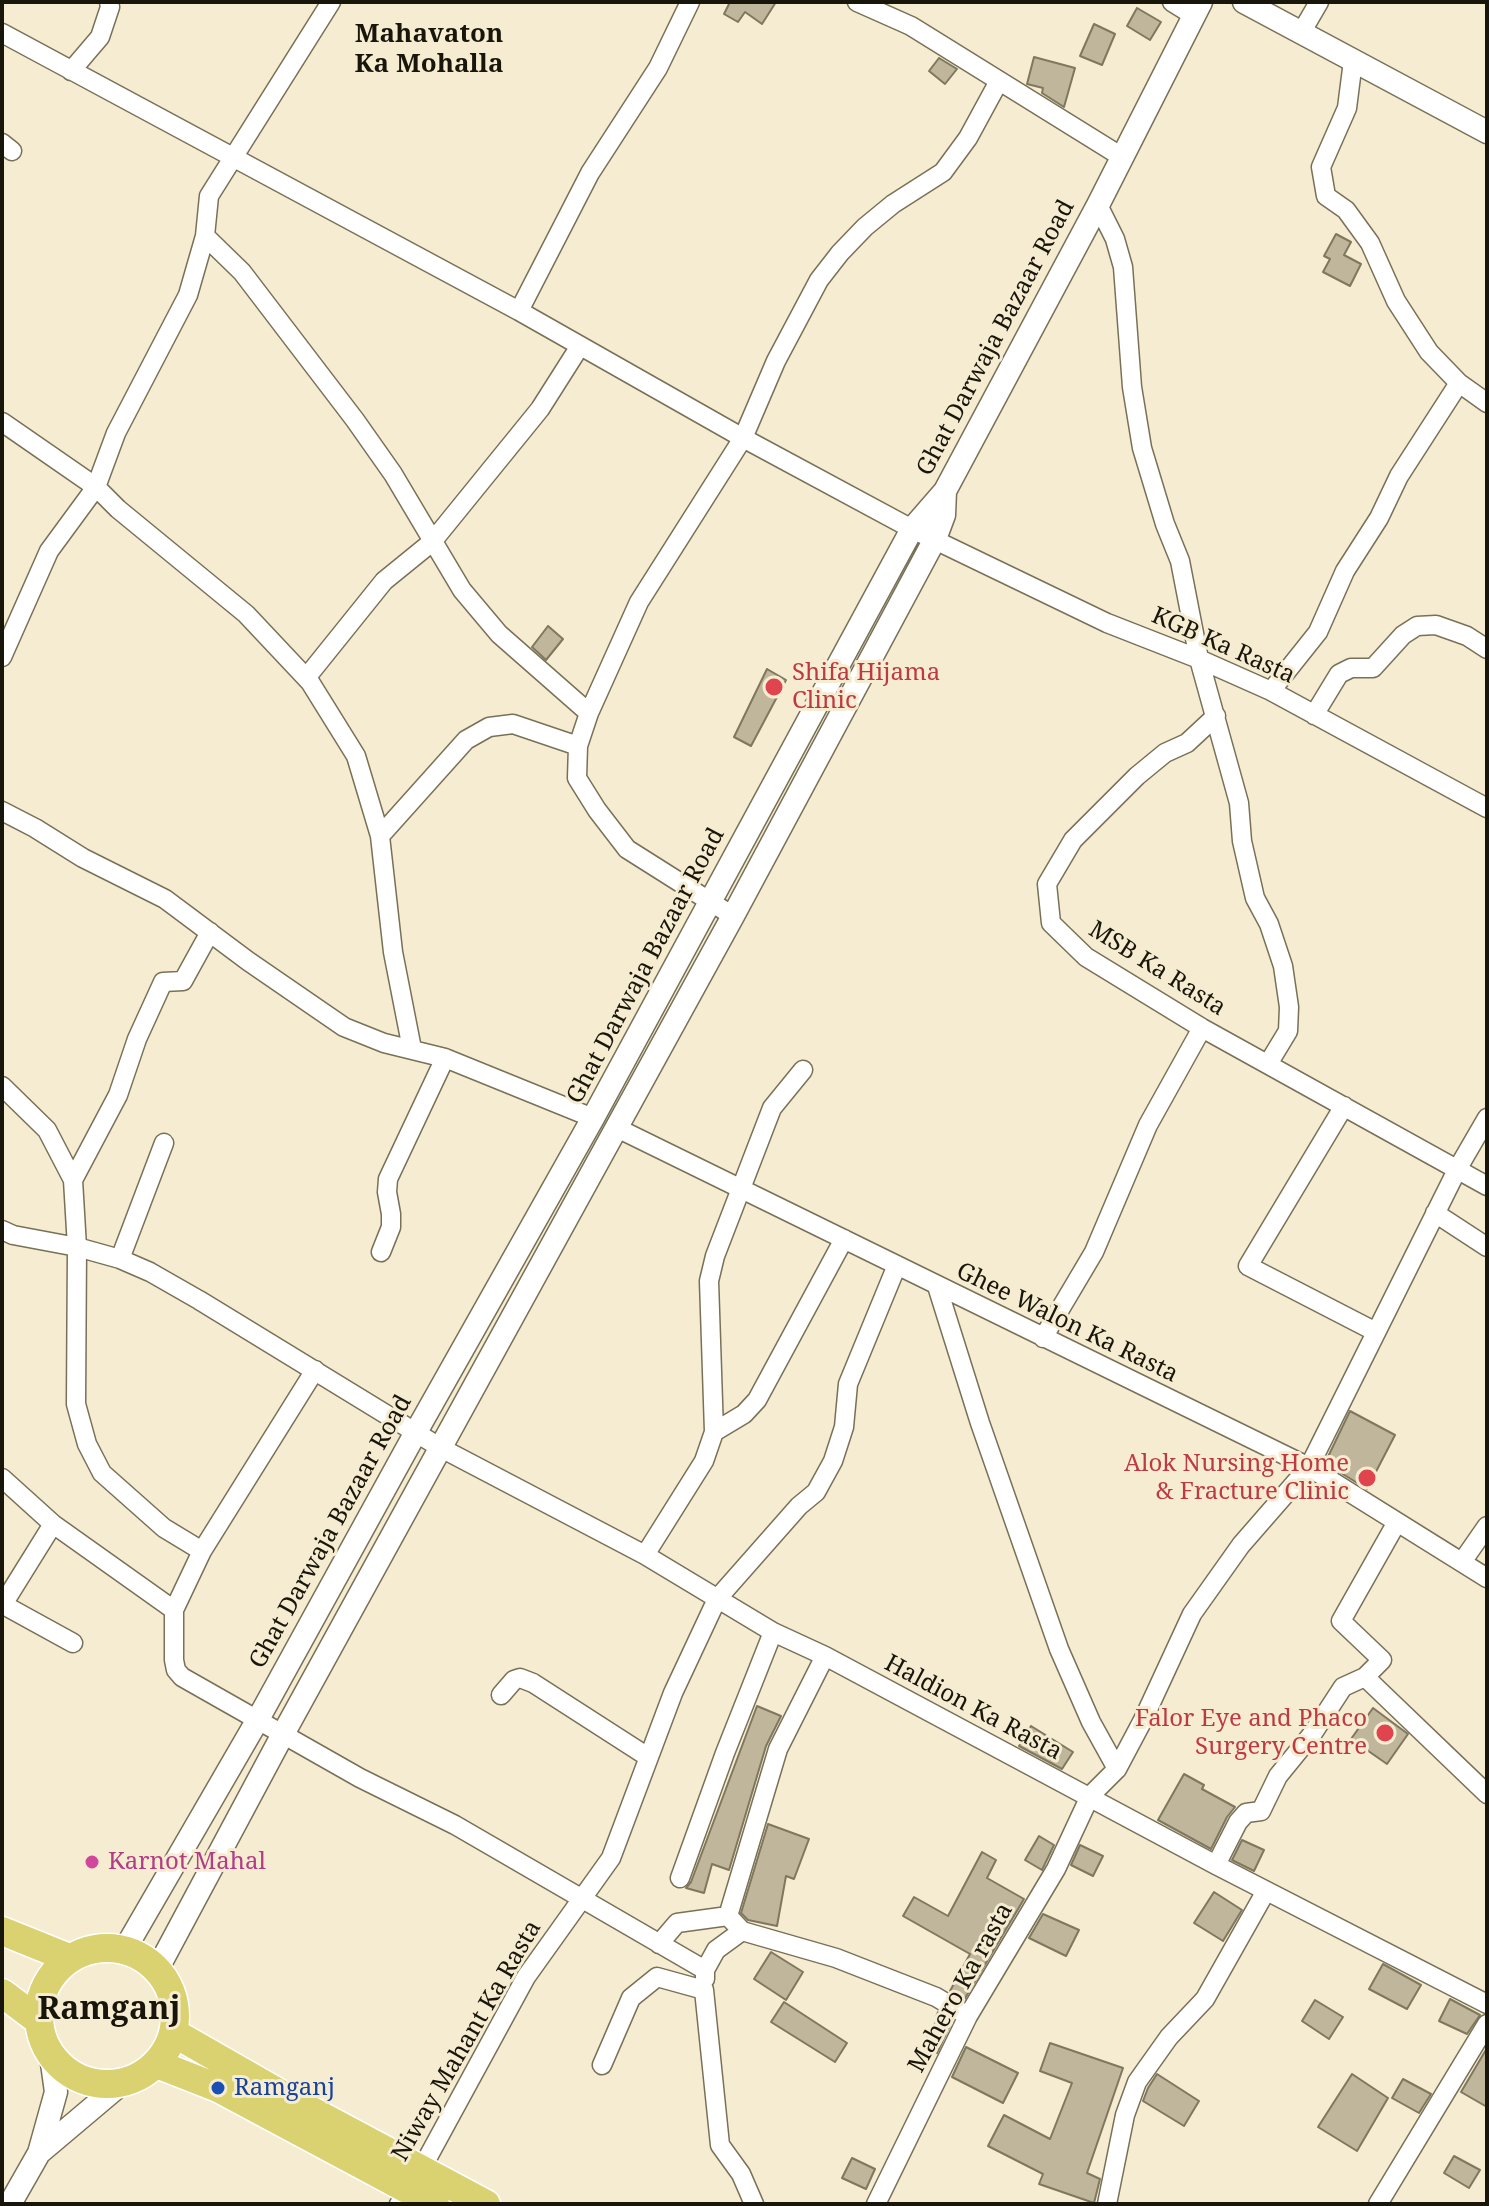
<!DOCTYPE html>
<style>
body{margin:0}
#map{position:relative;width:1489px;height:2206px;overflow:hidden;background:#f6ecd1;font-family:"Noto Serif",serif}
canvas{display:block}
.frame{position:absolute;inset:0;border:4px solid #18150b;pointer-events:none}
</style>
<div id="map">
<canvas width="1489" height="2206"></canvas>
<div class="frame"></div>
</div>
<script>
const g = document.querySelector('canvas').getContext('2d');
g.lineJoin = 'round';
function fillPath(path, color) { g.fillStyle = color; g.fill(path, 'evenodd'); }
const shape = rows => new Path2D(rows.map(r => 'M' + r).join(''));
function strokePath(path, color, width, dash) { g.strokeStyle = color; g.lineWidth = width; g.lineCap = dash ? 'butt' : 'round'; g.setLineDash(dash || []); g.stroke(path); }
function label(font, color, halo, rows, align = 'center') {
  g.font = font + ' "Noto Serif",serif'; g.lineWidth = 6; g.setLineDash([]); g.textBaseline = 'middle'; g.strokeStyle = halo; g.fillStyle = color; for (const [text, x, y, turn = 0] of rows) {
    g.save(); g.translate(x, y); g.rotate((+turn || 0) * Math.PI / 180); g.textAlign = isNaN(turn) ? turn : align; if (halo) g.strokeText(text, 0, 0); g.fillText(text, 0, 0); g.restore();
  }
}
const building = shape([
 [730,2,776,2,762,24,745,12,738,22,724,14,730,2],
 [1137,8,1161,22,1150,40,1127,26,1137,8],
 [1094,24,1115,34,1102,65,1080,56,1094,24],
 [1034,57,1075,68,1064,107,1042,93,1043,88,1027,84,1034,57],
 [939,58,957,69,945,84,929,71,939,58],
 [1336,234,1351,242,1344,255,1361,264,1350,286,1323,272,1330,259,1324,256,1336,234],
 [548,626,563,639,546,660,532,647,548,626],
 [767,669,786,680,751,746,734,737,767,669],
 [1350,1411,1395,1435,1367,1489,1325,1463,1350,1411],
 [757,1706,781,1716,766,1746,729,1870,712,1864,704,1893,686,1888,691,1882,757,1706],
 [1373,1708,1408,1734,1387,1764,1351,1739,1373,1708],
 [1031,1726,1073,1752,1062,1769,1019,1746,1031,1726],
 [1184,1774,1204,1785,1202,1789,1235,1807,1227,1817,1211,1849,1158,1820,1184,1774],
 [768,1824,809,1839,794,1879,786,1876,777,1926,748,1920,741,1913,768,1824],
 [1039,1836,1054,1845,1042,1870,1025,1860,1039,1836],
 [1242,1840,1264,1850,1254,1871,1232,1860,1242,1840],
 [1080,1845,1103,1856,1093,1876,1071,1865,1080,1845],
 [982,1852,996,1860,987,1878,1024,1899,964,2000,950,1991,970,1954,903,1916,914,1897,948,1916,982,1852],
 [1214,1892,1242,1910,1223,1941,1194,1923,1214,1892],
 [1043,1914,1079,1930,1066,1956,1029,1938,1043,1914],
 [771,1952,803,1972,786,2000,754,1979,771,1952],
 [1383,1964,1421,1985,1407,2009,1369,1989,1383,1964],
 [1450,1999,1480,2015,1467,2034,1439,2021,1450,1999],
 [1315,2000,1343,2017,1329,2039,1302,2021,1315,2000],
 [784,2002,847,2043,835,2062,771,2022,784,2002],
 [938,2012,952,2021,937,2053,923,2045,938,2018,936,2017,938,2012],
 [1050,2043,1123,2068,1087,2173,1100,2179,1094,2203,1039,2184,1043,2174,988,2146,1004,2115,1050,2139,1072,2083,1040,2071,1050,2043],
 [966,2047,1018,2073,1003,2103,952,2077,966,2047],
 [1487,2048,1487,2107,1461,2092,1487,2048],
 [1157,2074,1199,2101,1184,2126,1143,2101,1148,2088,1157,2074],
 [1352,2074,1388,2098,1357,2151,1318,2127,1352,2074],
 [1403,2079,1431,2094,1419,2113,1392,2098,1403,2079],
 [1454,2156,1480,2170,1469,2188,1444,2173,1454,2156],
 [852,2158,875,2169,866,2189,842,2178,852,2158]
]);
fillPath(building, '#bfb69c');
strokePath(building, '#7f775e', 2);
const minor = shape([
 [857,2,911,26,1122,157],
 [1172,2,1193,15],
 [2,33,519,311,743,438,912,529,1107,623,1199,659,1271,691,1487,808],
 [1301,33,1319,2],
 [1353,61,1347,108,1321,167,1326,196,1346,210,1370,243,1396,301,1429,352,1459,383,1487,403],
 [71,71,100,37,110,7,109,2],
 [2,143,12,151],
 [1098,205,1115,239,1123,267,1132,387,1142,448,1165,524,1180,561,1199,659,1239,803,1242,841,1255,898,1269,924,1283,966,1289,1007,1288,1031,1268,1064],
 [205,236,242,272,355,420,393,474,462,590,499,634,589,713],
 [519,311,590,173,658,68,690,2],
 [2,422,96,487,118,509,246,614,310,682,356,756,380,836,393,952,412,1049],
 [2,657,49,551,96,487,116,433,188,295,205,236,209,196,331,2],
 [306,678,384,581,432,542,540,409,580,346],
 [1271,691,1318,632,1345,571,1379,518,1399,476,1459,383],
 [1314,715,1339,674,1351,668,1373,668,1403,635,1417,626,1436,625,1467,636,1487,649],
 [1216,716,1187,743,1165,753,1137,776,1073,840,1047,884,1051,923,1086,957,1202,1028,1487,1186],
 [2,811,35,828,83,858,165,899,248,961,344,1027,384,1043,445,1058,593,1118],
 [380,836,466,740,489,727,513,724,578,746],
 [733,916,627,849,597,810,577,778,578,746,589,713,639,602,743,438,776,361,819,280,840,253,865,227,893,204,943,172,968,138,999,81],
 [2,1086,47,1130,73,1180,77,1247,76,1404,87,1444,102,1473,164,1528,202,1551],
 [1344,1106,1248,1266,1376,1332],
 [617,1128,1309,1467,1487,1578],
 [73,1180,118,1095,137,1039,163,982,183,981,210,932],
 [1435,1213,1487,1247],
 [2,1230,13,1235,77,1247,120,1259,150,1272,199,1300,441,1448,645,1555,773,1632,825,1656,1216,1865,1487,2004],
 [381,1252,391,1227,391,1214,387,1192,388,1179,445,1058],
 [120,1259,164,1143],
 [937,1286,980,1423,1059,1649,1091,1722,1117,1769],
 [1043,1338,1094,1252,1148,1125,1202,1028],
 [714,1432,744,1414,757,1400,844,1239],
 [2,1478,53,1524,174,1610,202,1551,315,1370],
 [645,1555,704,1461,714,1432,709,1281,715,1256,772,1108,803,1070],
 [1462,1562,1487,1526],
 [2,1604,73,1643],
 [2,1606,53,1524],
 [174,1610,174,1660,176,1670,182,1677,360,1778,455,1825,705,1970],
 [825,1656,778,1749,728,1916,742,1931,836,1958,936,1997,968,2016],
 [1365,1677,1382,1660,1341,1621,1397,1522],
 [501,1695,514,1680,520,1678,533,1683,648,1757],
 [1216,1865,1238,1822,1246,1813,1261,1811,1278,1776,1313,1733,1343,1687,1365,1677,1487,1794],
 [680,1878,725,1753,773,1632],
 [659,1944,677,1923,728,1916],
 [705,1979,705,1970,716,1950,742,1931],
 [602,2065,631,1998,657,1977,704,1990,720,2145,741,2174,754,2204],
 [399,2204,410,2190,526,1977,611,1858,673,1693,717,1599,799,1506,816,1492,833,1461,844,1427,848,1384,897,1265],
 [876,2204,968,2016,1056,1869,1090,1796,1117,1769,1143,1720,1192,1614,1241,1545,1309,1467,1458,1168,1487,1118],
 [1107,2204,1125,2115,1137,2082,1169,2037,1205,1999,1266,1891],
 [1378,2204,1487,2024]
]);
const tertiary = shape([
 [1244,2,1487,132],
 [125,1949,257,1721,416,1432,593,1118,912,529,945,491,1098,205,1201,2],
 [158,1968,282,1736,733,916,935,539,944,515,945,491],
 [39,2153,122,2083],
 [10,2204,39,2153,56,2092,51,2056]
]);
const primary = shape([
 [2,1931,69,1958],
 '39 2016a68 68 0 1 1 136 0a68 68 0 1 1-136 0Z',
 [2,1993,38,2020],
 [174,2033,284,2096,486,2204],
 [157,2064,218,2088,435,2204]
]);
strokePath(minor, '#787057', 21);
strokePath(tertiary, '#787057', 25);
strokePath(primary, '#fff', 31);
strokePath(minor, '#fff', 18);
strokePath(tertiary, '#fff', 22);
strokePath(primary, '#dad170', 28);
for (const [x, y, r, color] of [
 [774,687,10,"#e0444e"],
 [1367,1478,10,"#e0444e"],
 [1385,1733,10,"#e0444e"],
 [92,1862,8,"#d1479c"],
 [218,2088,8,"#1a4fb4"]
]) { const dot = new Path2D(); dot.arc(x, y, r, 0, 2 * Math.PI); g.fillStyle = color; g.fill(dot); strokePath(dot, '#f6ecd1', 3); }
label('24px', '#18150b', '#f6ecd1', [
 ["Ghat Darwaja Bazaar Road",996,338,-62],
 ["KGB Ka Rasta",1223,646,24],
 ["Ghat Darwaja Bazaar Road",646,966,-62],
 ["MSB Ka Rasta",1157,969,32],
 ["Ghee Walon Ka Rasta",1067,1323,26],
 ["Ghat Darwaja Bazaar Road",331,1532,-61],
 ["Haldion Ka Rasta",973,1708,28],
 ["Mahero Ka rasta",961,1988,-61],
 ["Niway Mahant Ka Rasta",467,2041,-60]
]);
label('24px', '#be3a42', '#f6ecd1', [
 ["Shifa Hijama",792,673,"left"],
 ["Clinic",792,701,"left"],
 ["Alok Nursing Home",1349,1464],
 ["& Fracture Clinic",1349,1492],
 ["Falor Eye and Phaco",1367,1719],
 ["Surgery Centre",1367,1747]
], 'right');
label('24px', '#b23c85', '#f6ecd1', [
 ["Karnot Mahal",108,1862]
], 'left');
label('24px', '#164399', '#f6ecd1', [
 ["Ramganj",234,2088]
], 'left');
label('bold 26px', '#18150b', '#f6ecd1', [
 ["Mahavaton",429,35],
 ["Ka Mohalla",429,65]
]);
label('bold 32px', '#18150b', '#f6ecd1', [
 ["Ramganj",109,2010]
]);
</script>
